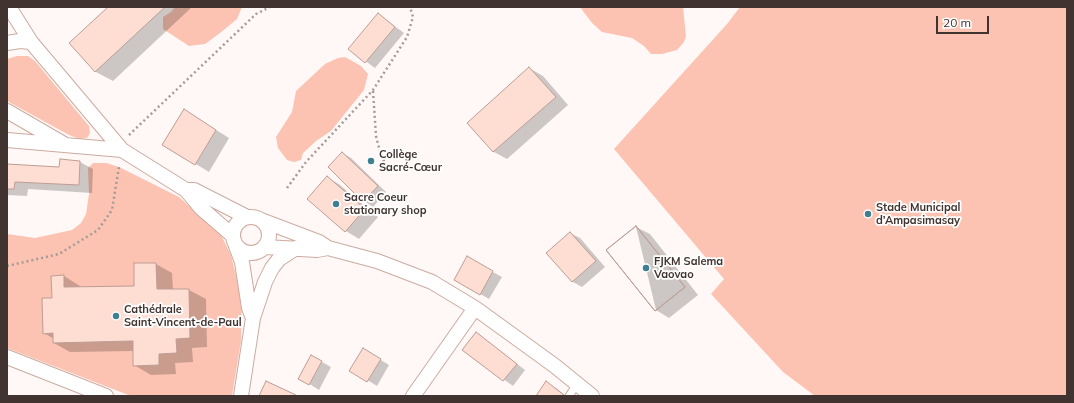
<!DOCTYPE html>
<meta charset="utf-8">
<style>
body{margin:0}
#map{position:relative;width:1074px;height:403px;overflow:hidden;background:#fff8f6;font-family:Mulish,sans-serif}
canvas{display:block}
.frame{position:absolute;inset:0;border:8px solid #413430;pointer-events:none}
.scale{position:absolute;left:936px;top:16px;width:53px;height:18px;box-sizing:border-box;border:2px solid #413430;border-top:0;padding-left:5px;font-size:12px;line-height:14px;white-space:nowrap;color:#413430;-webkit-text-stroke:3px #fff;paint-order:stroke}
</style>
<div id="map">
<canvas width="1074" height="403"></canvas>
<div class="frame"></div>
<div class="scale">20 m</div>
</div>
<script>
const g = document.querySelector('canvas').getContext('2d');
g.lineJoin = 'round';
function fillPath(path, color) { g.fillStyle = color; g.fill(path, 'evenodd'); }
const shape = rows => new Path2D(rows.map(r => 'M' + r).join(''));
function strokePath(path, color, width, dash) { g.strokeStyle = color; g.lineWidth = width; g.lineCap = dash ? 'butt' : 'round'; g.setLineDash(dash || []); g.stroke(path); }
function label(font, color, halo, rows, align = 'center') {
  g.font = font + ' Mulish,sans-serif'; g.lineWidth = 3.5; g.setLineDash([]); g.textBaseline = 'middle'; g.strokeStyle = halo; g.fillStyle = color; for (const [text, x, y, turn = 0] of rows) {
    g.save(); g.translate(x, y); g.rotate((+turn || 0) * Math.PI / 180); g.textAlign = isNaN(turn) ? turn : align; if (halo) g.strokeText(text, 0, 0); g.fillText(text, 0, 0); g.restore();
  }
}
fillPath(shape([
 [175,7,242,7,237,19,220,33,205,44,189,46,163,29,163,17,171,12],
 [580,7,683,7,686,36,684,42,677,50,662,54,651,54,644,46,632,38,602,32,592,23],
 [740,7,1067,7,1067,396,815,396,783,372,711,294,724,279,614,149,727,24],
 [17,56,28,56,35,61,89,126,90,133,87,138,80,139,69,135,7,101,7,59],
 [345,57,361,66,368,74,364,90,331,131,316,141,303,153,301,160,294,162,287,160,278,148,276,137,292,112,296,91,325,64,338,58],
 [93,163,106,163,119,167,179,197,220,233,231,255,242,300,241,341,232,396,131,396,7,348,7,234,35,238,72,230,81,223,86,214,89,194,88,168]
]), '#fcc3b2');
fillPath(shape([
 [109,7,192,7,113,81,96,72,70,43],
 [378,14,404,33,375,68,349,49],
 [529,68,543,76,568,105,507,159,494,152,468,123],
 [197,118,229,138,209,172,163,144],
 [342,153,351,158,386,192,373,207,364,201,330,167],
 [60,160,80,162,93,169,92,193,28,189,27,196,7,195,7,165,60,168],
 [327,177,340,185,378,217,359,239,346,231,309,199],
 [636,227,650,234,698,295,669,318,656,310],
 [570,233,580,238,605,267,582,287,573,282,548,253],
 [467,258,502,277,489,299,455,279],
 [156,264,172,273,173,290,189,290,206,299,207,347,192,348,193,362,175,363,176,374,151,375,134,365,134,351,70,352,54,343,54,339,44,333,53,299,64,276,80,286,80,288,135,287],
 [485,339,525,370,513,386,463,350],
 [363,349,389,365,377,386,351,370],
 [311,356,331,367,319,390,300,378],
 [547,383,556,388,566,396,537,396]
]), '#0003');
const building = shape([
 [108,7,165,7,95,72,69,43,108,7],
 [378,13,395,27,365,63,348,49,378,13],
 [529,67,556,97,493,152,467,123,529,67],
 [184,109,216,130,195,165,162,145,184,109],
 [342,152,378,186,363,202,328,167,342,152],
 [60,159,80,161,79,185,15,182,14,189,7,189,7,164,59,167,60,159],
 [327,176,365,209,345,232,307,199,327,176],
 [636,226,685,287,655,311,606,250,636,226],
 [636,226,685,287,655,311,606,250,636,226],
 [570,232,596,261,572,282,546,253,570,232],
 [467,256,493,271,480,295,454,280,467,256],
 [134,263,156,263,157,289,189,289,190,338,176,339,177,353,159,354,159,365,133,366,133,341,53,343,53,333,43,334,42,298,52,298,51,276,64,275,64,287,134,286,134,263],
 [476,332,517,364,503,381,462,350,476,332],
 [363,348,381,359,367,382,349,371,363,348],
 [311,355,322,361,309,385,298,379,311,355],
 [266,381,298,396,259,396,266,381],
 [546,381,565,396,536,396,546,381]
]);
fillPath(building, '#feddd2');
strokePath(building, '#bd9d94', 1);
const lane = shape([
 [569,396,577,384]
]);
const street = shape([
 [9,7,31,42,122,150],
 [7,43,20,41,31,42],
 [7,111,64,144],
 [7,140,122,150,186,190,201,208,232,235],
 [186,190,194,190,247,217],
 '233 235a18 18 0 1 1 36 0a18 18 0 1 1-36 0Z',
 [261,220,319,242,328,248,377,261,432,282,475,308,555,366,592,396],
 [236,246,242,262,249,308,253,318],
 [265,247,317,250,328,248],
 [7,357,106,396],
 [241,396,253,318,265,282,272,268,279,259,296,248],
 [413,396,475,308]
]);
strokePath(lane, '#cbaba1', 9);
strokePath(street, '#cbaba1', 16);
strokePath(shape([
 [373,91,376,136,380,152,387,168],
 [129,135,256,14,270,7],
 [287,188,306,162,373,90,407,37,413,17,410,7],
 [7,266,59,254,98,230,112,210,119,167]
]), '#a49b98', 2.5, [2, 3]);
strokePath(lane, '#fff', 7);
strokePath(street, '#fff', 14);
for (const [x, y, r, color] of [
 [371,161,4,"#3e8091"],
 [336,204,4,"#3e8091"],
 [868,214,4,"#3e8091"],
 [646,268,4,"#3e8091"],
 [116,316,4,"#3e8091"]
]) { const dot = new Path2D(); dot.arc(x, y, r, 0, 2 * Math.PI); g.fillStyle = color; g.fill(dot); strokePath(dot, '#fff', 1.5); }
label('bold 11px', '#413430', '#fff', [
 ["Collège",379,155],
 ["Sacré-Cœur",379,168],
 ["Sacre Coeur",344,198],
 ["stationary shop",344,211],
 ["Stade Municipal",876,208],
 ["d’Ampasimasay",876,221],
 ["FJKM Salema",654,262],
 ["Vaovao",654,275],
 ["Cathédrale",124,310],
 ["Saint-Vincent-de-Paul",124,323]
], 'left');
</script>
